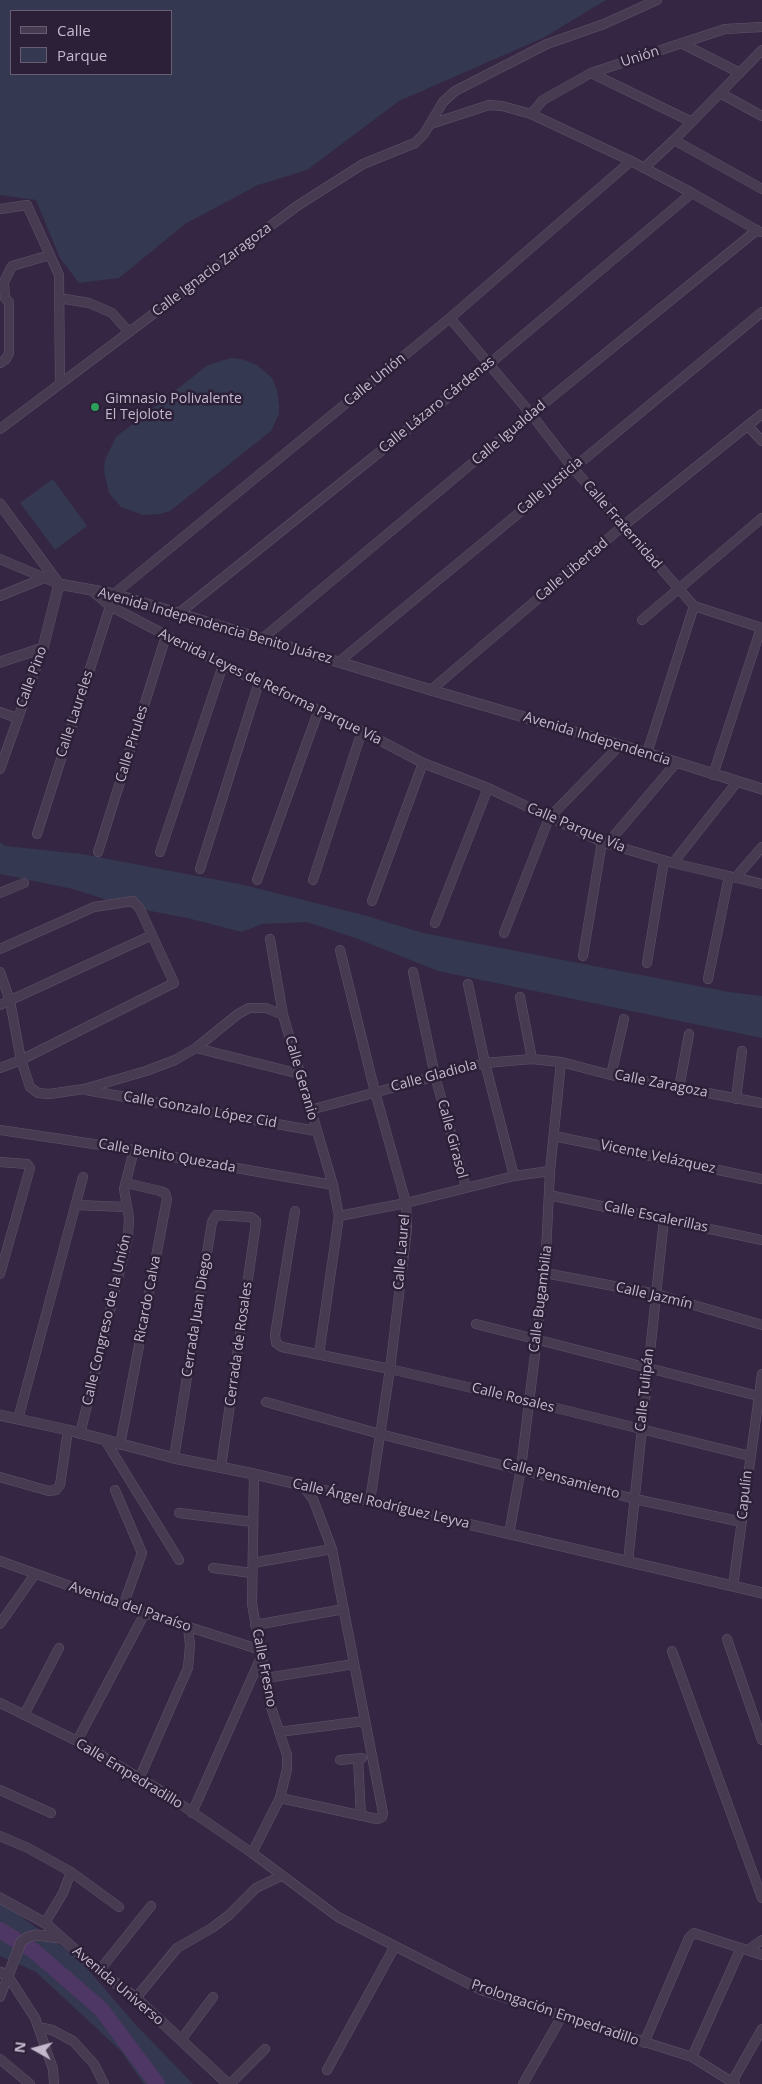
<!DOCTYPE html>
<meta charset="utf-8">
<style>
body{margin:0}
#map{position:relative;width:762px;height:2084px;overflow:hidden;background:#352743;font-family:"Open Sans",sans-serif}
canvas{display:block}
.legend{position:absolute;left:10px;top:10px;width:162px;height:65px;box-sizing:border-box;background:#2c2038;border:1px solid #685d73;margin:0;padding:6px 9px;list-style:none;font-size:15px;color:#c3b8cc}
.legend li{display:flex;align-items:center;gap:10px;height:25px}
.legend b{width:25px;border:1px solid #685d73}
.north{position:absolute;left:10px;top:2024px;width:50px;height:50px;-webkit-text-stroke:4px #2c2038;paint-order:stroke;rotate:277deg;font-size:14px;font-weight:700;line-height:20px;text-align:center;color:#c3b8cc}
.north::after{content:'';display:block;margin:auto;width:18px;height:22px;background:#c3b8cc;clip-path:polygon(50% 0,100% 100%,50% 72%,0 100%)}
</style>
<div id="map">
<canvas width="762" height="2084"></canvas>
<ul class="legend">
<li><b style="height:6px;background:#473b52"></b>Calle</li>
<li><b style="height:14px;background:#343850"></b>Parque</li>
</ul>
<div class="north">N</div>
</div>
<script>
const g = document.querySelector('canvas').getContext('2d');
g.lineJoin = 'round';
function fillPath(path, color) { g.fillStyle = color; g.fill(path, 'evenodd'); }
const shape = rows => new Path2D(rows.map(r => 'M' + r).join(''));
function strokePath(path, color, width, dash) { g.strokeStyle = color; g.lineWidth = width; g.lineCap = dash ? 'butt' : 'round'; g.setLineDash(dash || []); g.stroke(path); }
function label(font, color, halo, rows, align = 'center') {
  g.font = font + ' "Open Sans",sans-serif'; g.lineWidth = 5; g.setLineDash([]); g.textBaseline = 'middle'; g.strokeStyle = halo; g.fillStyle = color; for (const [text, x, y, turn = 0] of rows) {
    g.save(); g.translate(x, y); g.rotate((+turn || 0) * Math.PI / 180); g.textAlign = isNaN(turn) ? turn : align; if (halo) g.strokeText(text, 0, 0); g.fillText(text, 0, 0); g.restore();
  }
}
fillPath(shape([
 [0,0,606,0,543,38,399,101,307,170,258,185,185,224,119,278,79,283,60,258,36,200,0,195],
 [11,11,171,11,171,74,11,74],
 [231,358,241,359,257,365,272,378,277,390,279,405,279,414,271,431,170,511,160,514,143,515,121,507,109,493,104,471,105,460,116,437,208,365],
 [53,479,87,526,55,550,20,503],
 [0,842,5,846,82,854,244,885,367,916,423,933,729,992,762,996,762,1038,438,971,358,939,307,922,262,924,242,932,187,918,129,907,73,889,0,874],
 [0,1901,79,1959,136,2025,193,2084,144,2084,121,2051,36,1972,0,1956]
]), '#343850');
strokePath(shape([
 [0,1930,34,1951,101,2009,157,2084]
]), '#4f3765', 16);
const minor = shape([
 [681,43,740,73],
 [591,73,692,122],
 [720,93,762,116],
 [531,114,543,100,591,73,725,29,762,27],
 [431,124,489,105,502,106,531,114,631,161,692,193,760,232],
 [674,140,762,189],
 [644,168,674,140,762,50],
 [0,209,27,205,59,275,60,384],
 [59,298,89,303,112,313,129,332],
 [450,318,531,414,572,467,694,606,762,628],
 [0,363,6,359,9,353,9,302,5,298,4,282,12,266,50,255],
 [748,426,762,441],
 [0,429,297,206,363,164,415,143,424,134,443,102,455,91,547,44,604,24,657,0],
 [0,559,59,584],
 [92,591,110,606,223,665,362,731,423,763,488,788,602,842,673,863,762,884],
 [0,596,44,578],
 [178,614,488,365,692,193],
 [642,620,762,518],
 [262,639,531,414,757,230],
 [340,661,762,312],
 [431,690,623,526,762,414],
 [0,712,17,718],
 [647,753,694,606],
 [0,769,43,648],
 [713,775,761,628],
 [37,834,114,594,450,318,631,161],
 [608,843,676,763],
 [98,852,166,636],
 [160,852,223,665],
 [673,863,737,782],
 [200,869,259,682],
 [736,877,762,847],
 [257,880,318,712],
 [313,880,362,731],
 [0,893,24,883],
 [372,901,423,763],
 [435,923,488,788],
 [504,933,549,818,620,745],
 [270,939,283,1015,333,1185,339,1216,319,1354],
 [0,949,94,907,133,901,140,909,174,983,21,1060,0,1068],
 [340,950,375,1092,406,1203,407,1229,390,1369,370,1501],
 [583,956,602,842],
 [647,963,664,861],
 [0,972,10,1001,21,1060,30,1087,38,1093,49,1094,84,1089,146,1071,175,1060,196,1048,238,1014,249,1008,266,1008,283,1015],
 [413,972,435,1076,466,1187],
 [708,979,729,876],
 [468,984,485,1063,514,1176],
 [520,997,532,1059],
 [0,1005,152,935],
 [196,1048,300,1074],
 [611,1075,624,1019],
 [679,1088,689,1034],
 [86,1090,316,1131],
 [736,1099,742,1051],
 [310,1110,485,1063,532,1059,561,1062,611,1075,762,1103],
 [0,1130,134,1150,333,1185],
 [554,1136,762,1179],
 [0,1162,27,1164,30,1168,0,1274],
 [549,1195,762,1240],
 [76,1205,127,1207],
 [295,1211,275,1335,276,1343,282,1347,390,1369,528,1401,750,1456],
 [339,1216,406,1203,514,1176,550,1171],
 [545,1273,656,1294,762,1325],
 [476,1324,758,1396],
 [266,1402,380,1434,635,1499,742,1522],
 [18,1419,83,1177],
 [80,1434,128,1237,129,1218,124,1189,134,1150],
 [105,1440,179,1560],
 [120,1445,167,1199,165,1193,160,1191,126,1183],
 [174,1458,212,1222,216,1215,251,1217,256,1221,255,1230,221,1467],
 [0,1477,49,1491,56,1490,60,1485,68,1430],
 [115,1490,142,1553,123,1606],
 [179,1513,253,1522],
 [509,1534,521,1468,545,1273,550,1171,561,1062],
 [0,1561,145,1613,261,1650],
 [628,1562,664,1219],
 [253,1563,332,1549],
 [213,1568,252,1573],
 [733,1586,762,1374],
 [0,1624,35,1574],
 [255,1625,344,1609],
 [727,1639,762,1740],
 [672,1651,762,1898],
 [266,1678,354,1664],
 [0,1703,77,1741,163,1792,252,1853,338,1917,481,1990,692,2057,735,2084],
 [24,1715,59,1648],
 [279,1732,364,1721],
 [77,1741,145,1613],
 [358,1759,361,1816],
 [340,1760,362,1758],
 [139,1779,188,1668,190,1645,188,1627],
 [0,1790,51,1813],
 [280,1798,377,1819,382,1817,383,1813,332,1549,313,1499,303,1486],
 [192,1813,262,1655],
 [0,1836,28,1848,71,1872,119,1907],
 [252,1853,280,1798,287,1769,287,1755,271,1707,252,1604,254,1474],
 [45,1923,63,1893,71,1872],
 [748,1950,762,1940],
 [99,1971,151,1906],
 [8,1976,35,2018,53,2069,54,2084],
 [0,1997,8,1976],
 [136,1998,177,1948,212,1928,229,1915,256,1888,281,1876],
 [38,2027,52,2030,73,2041,94,2064,104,2084],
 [181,2040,213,1997],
 [644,2043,689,1938,694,1933,762,1955],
 [692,2057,741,1948],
 [0,2059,30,2084],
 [327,2070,395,1946],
 [732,2082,762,2029],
 [230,2084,265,2049],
 [523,2084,562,2016]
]);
const tertiary = shape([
 [0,504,59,584],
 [59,584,114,594,431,690,647,753,762,789],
 [0,662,43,648,59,584],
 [0,1415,68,1430,174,1458,254,1474,762,1593],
 [0,1898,45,1923,99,1971,136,1998,228,2084],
 [0,1972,8,1976,21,1942,28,1937,36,1935,61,1938]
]);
strokePath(minor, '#5f536a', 10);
strokePath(tertiary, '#5f536a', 11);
strokePath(minor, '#473b52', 9);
strokePath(tertiary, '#473b52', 10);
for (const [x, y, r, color] of [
 [95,407,5,"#2e9e5b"]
]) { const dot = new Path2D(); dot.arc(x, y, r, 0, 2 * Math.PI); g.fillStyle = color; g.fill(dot); strokePath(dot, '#2c2038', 2); }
label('14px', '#c3b8cc', '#2c2038', [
 ["Unión",640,57,-18],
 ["Calle Ignacio Zaragoza",212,270,-37],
 ["Calle Unión",375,380,-39],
 ["Calle Lázaro Cárdenas",437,405,-39],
 ["Calle Igualdad",509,433,-40],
 ["Calle Justicia",550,486,-40],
 ["Calle Fraternidad",622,525,49],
 ["Calle Libertad",572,570,-40],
 ["Avenida Independencia Benito Juárez",215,626,16],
 ["Calle Pino",32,677,-70],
 ["Avenida Leyes de Reforma Parque Vía",270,687,26],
 ["Calle Laureles",75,714,-72],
 ["Avenida Independencia",597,739,17],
 ["Calle Pirules",132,744,-73],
 ["Calle Parque Vía",576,828,23],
 ["Calle Gladiola",434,1076,-15],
 ["Calle Geranio",301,1078,74],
 ["Calle Zaragoza",661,1084,11],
 ["Calle Gonzalo López Cid",200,1110,10],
 ["Calle Girasol",452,1139,75],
 ["Calle Benito Quezada",167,1156,10],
 ["Vicente Velázquez",658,1157,12],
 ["Calle Escalerillas",656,1217,12],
 ["Calle Laurel",402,1252,-85],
 ["Calle Jazmín",654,1296,13],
 ["Ricardo Calva",148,1299,-79],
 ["Calle Bugambilia",541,1299,-83],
 ["Cerrada Juan Diego",197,1315,-81],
 ["Calle Congreso de la Unión",107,1320,-77],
 ["Cerrada de Rosales",239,1344,-82],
 ["Calle Tulipán",645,1390,-84],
 ["Calle Rosales",513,1398,14],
 ["Calle Pensamiento",561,1479,15],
 ["Capulín",745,1495,-84],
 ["Calle Ángel Rodríguez Leyva",381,1504,13],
 ["Avenida del Paraíso",130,1607,19],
 ["Calle Fresno",264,1668,79],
 ["Calle Empedradillo",129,1774,31],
 ["Avenida Universo",118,1986,40],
 ["Prolongación Empedradillo",555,2013,19]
]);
label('14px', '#c3b8cc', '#2c2038', [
 ["Gimnasio Polivalente",105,399],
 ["El Tejolote",105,415]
], 'left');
</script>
